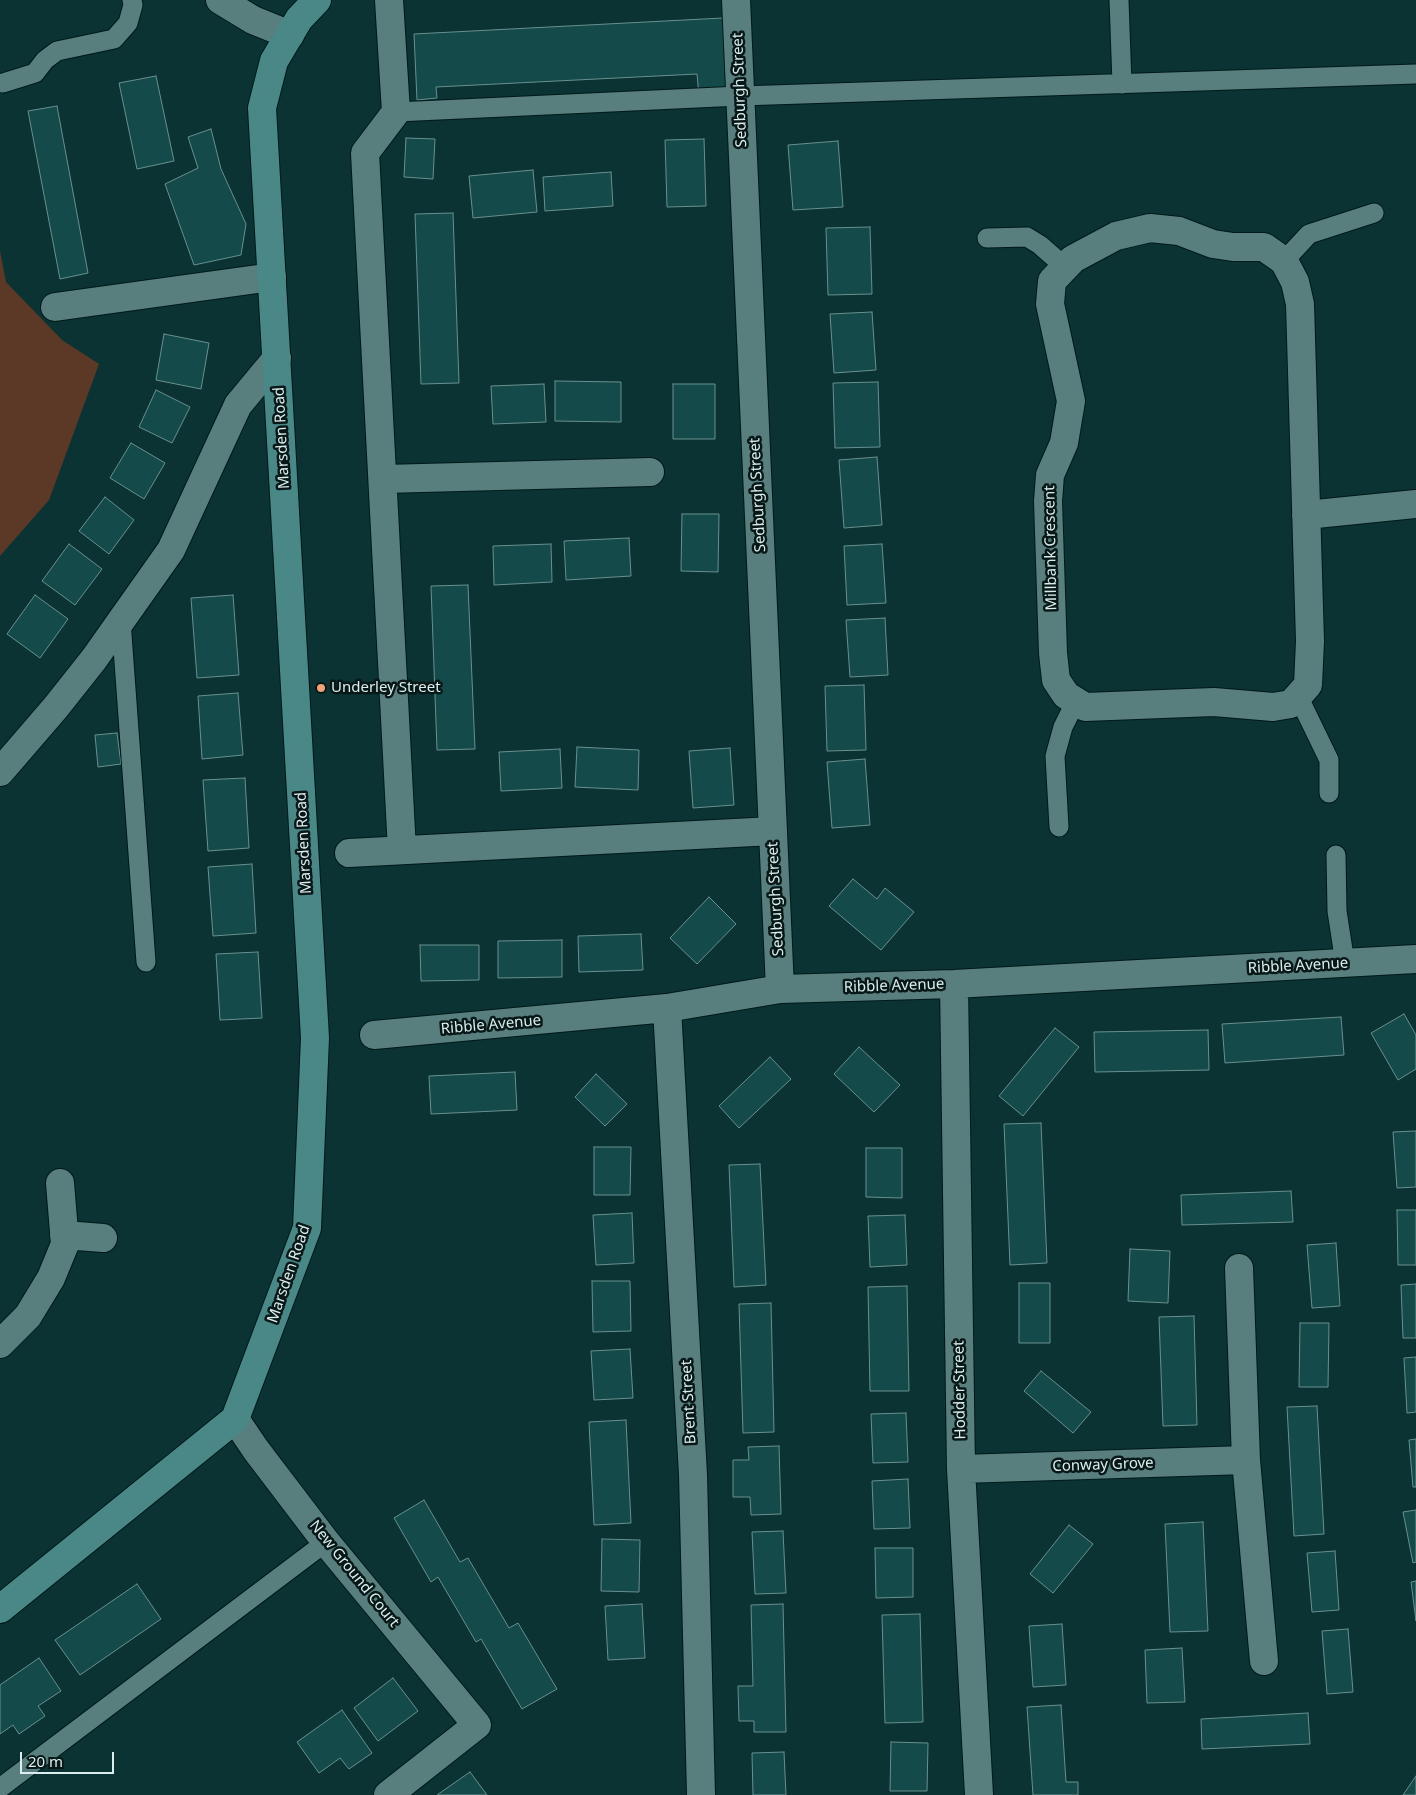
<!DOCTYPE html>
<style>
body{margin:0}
#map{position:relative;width:1416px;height:1795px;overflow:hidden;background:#0b3333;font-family:"Noto Sans",sans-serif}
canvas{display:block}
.scale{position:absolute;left:20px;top:1752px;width:94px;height:22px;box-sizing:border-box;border:2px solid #d9eeed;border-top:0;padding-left:6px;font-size:15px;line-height:18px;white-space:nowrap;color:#d9eeed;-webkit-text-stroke:4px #081818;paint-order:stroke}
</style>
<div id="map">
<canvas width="1416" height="1795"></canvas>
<div class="scale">20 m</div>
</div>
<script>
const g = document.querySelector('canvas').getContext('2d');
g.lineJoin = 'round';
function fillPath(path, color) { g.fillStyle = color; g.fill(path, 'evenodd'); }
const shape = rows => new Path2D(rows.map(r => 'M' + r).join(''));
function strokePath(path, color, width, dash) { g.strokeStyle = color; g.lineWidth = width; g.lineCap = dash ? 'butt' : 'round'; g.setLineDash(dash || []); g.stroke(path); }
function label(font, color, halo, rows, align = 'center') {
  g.font = font + ' "Noto Sans",sans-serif'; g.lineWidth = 5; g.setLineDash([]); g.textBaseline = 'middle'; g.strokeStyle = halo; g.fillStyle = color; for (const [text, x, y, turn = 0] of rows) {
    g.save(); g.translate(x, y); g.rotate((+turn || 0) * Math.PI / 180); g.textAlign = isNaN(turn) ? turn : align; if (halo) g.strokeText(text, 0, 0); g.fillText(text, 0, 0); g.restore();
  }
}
fillPath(shape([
 [0,251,6,282,62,340,99,364,49,500,0,556]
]), '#5c3926');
const building = shape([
 [723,18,727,95,699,96,697,74,436,87,437,98,417,100,414,34,723,18],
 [156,76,174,161,137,169,119,83,156,76],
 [57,106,88,273,60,279,28,111,57,106],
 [211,129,221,169,246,224,241,255,194,265,165,184,198,168,188,137,211,129],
 [406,138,435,139,433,179,404,177,406,138],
 [704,139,706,206,667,207,665,140,704,139],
 [838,141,843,207,793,210,788,145,838,141],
 [533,170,537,212,473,218,469,176,533,170],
 [611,172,613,206,545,211,543,177,611,172],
 [453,213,459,383,421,384,415,214,453,213],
 [870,227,872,294,828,295,826,228,870,227],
 [872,312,876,370,834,373,830,314,872,312],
 [164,334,209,343,201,389,156,380,164,334],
 [555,381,621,382,621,422,555,421,555,381],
 [878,382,880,447,835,448,833,383,878,382],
 [544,384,546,422,493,424,491,386,544,384],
 [673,384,715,384,715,439,673,439,673,384],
 [156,390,190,407,172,443,139,427,156,390],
 [131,443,165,463,144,499,110,478,131,443],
 [877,457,882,525,844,528,839,460,877,457],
 [105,497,134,520,109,554,79,531,105,497],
 [682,514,719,514,718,572,681,571,682,514],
 [629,538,631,576,566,580,564,541,629,538],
 [69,544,102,569,75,605,42,581,69,544],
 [551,544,552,582,494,585,493,546,551,544],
 [882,544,886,603,847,605,844,546,882,544],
 [468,585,475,749,437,750,431,586,468,585],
 [35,595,68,619,40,658,7,634,35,595],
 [233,595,239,675,197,678,191,598,233,595],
 [885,618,888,675,850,677,846,620,885,618],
 [864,685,866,750,827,751,825,686,864,685],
 [238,693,243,755,202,759,198,696,238,693],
 [117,733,121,764,98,767,95,735,117,733],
 [577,747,639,750,638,790,575,787,577,747],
 [730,748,734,805,693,808,689,751,730,748],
 [560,749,562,788,501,791,499,752,560,749],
 [865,759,870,825,832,828,827,762,865,759],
 [245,778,249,848,208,851,203,780,245,778],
 [252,864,256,933,213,936,208,867,252,864],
 [853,879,877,899,885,888,914,912,881,950,829,906,853,879],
 [709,897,736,924,697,964,670,938,709,897],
 [641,934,643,970,579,972,578,936,641,934],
 [562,940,562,977,498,978,498,941,562,940],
 [420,945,479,945,479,980,421,981,420,945],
 [258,952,262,1018,220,1020,216,954,258,952],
 [1404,1014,1416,1035,1416,1069,1398,1080,1371,1033,1404,1014],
 [1341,1017,1344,1055,1225,1063,1222,1024,1341,1017],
 [1055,1028,1079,1047,1023,1116,999,1096,1055,1028],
 [1208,1030,1209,1070,1095,1072,1094,1032,1208,1030],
 [859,1047,900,1085,874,1112,834,1074,859,1047],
 [770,1057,791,1079,739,1128,719,1106,770,1057],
 [515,1072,517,1110,431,1114,429,1076,515,1072],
 [596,1074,627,1104,605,1126,575,1097,596,1074],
 [1041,1123,1047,1263,1010,1265,1004,1124,1041,1123],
 [1416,1131,1416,1187,1397,1188,1393,1132,1416,1131],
 [594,1147,631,1147,630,1195,594,1195,594,1147],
 [866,1148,902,1148,902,1198,866,1197,866,1148],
 [760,1164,766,1285,734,1287,729,1165,760,1164],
 [1291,1191,1293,1222,1182,1225,1181,1195,1291,1191],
 [1397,1210,1416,1210,1416,1265,1398,1265,1397,1210],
 [632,1213,634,1263,596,1265,593,1215,632,1213],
 [905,1215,907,1265,870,1267,868,1216,905,1215],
 [1336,1243,1340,1306,1312,1308,1307,1245,1336,1243],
 [1130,1249,1170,1251,1168,1303,1128,1301,1130,1249],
 [592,1281,630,1281,631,1331,593,1332,592,1281],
 [1019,1283,1050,1283,1050,1343,1019,1343,1019,1283],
 [1416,1284,1416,1338,1403,1338,1401,1285,1416,1284],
 [907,1286,909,1391,870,1391,868,1287,907,1286],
 [771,1303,774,1432,743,1433,739,1304,771,1303],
 [1194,1316,1197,1425,1163,1426,1159,1317,1194,1316],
 [1300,1323,1329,1323,1328,1387,1299,1387,1300,1323],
 [630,1349,633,1398,594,1400,591,1351,630,1349],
 [1416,1357,1416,1412,1407,1413,1404,1358,1416,1357],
 [1041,1371,1091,1412,1073,1433,1024,1391,1041,1371],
 [1317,1406,1324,1534,1294,1536,1287,1407,1317,1406],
 [906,1413,908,1462,873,1463,871,1414,906,1413],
 [626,1420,631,1523,594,1525,589,1422,626,1420],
 [1416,1439,1416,1487,1413,1487,1409,1440,1416,1439],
 [779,1446,781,1514,751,1515,750,1497,733,1497,733,1460,749,1460,748,1447,779,1446],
 [908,1479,910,1528,874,1529,872,1481,908,1479],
 [424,1500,460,1562,468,1558,509,1628,518,1623,557,1689,522,1709,481,1639,476,1642,438,1577,431,1582,394,1518,424,1500],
 [1416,1510,1416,1562,1413,1563,1403,1512,1416,1510],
 [1203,1522,1208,1631,1170,1632,1165,1524,1203,1522],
 [1069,1525,1093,1544,1053,1593,1030,1574,1069,1525],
 [783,1531,786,1593,755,1594,752,1532,783,1531],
 [602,1539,640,1540,639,1592,601,1591,602,1539],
 [875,1548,913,1548,913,1597,876,1598,875,1548],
 [1335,1551,1339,1610,1312,1612,1307,1553,1335,1551],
 [1416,1581,1416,1621,1411,1582,1416,1581],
 [137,1584,161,1619,80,1675,55,1640,137,1584],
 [642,1604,645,1658,608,1660,605,1606,642,1604],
 [783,1604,786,1732,754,1732,754,1721,739,1721,738,1686,753,1686,751,1605,783,1604],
 [920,1614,923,1722,885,1723,882,1615,920,1614],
 [1062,1624,1066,1685,1033,1687,1029,1626,1062,1624],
 [1348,1629,1353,1692,1327,1694,1322,1631,1348,1629],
 [1182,1648,1185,1702,1147,1703,1145,1650,1182,1648],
 [39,1658,61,1691,38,1706,45,1716,19,1734,13,1725,0,1734,0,1685,39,1658],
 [393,1678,418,1711,378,1741,354,1708,393,1678],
 [1061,1705,1066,1782,1078,1782,1078,1795,1033,1795,1027,1707,1061,1705],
 [342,1710,372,1753,349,1769,340,1758,319,1773,297,1742,342,1710],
 [1308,1713,1310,1744,1202,1749,1201,1719,1308,1713],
 [891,1742,928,1743,927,1791,890,1791,891,1742],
 [784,1752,786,1795,753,1795,752,1753,784,1752],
 [470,1772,487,1795,437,1795,470,1772],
 [1416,1776,1416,1795,1403,1795,1416,1776]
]);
fillPath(building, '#154a4a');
strokePath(building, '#69908f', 1);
const lane = shape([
 [1119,0,1122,84],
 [3,83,35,73,45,60,57,51,114,39,128,23,133,5,132,0],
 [396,112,740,96,1416,74],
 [987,238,1027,237,1040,245,1065,267],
 [1284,261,1309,234,1374,213],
 [121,621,146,962],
 [1298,696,1329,760,1329,793],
 [1059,827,1055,756,1063,727,1076,701],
 [1336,855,1337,911,1345,963],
 [0,1788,326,1542]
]);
const street = shape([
 [220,0,253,20,290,35],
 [389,0,396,112,365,153,402,850],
 [736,0,780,989],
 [1150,228,1179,231,1213,244,1233,247,1264,247,1284,261,1295,282,1300,304,1310,641,1308,685,1291,704,1273,707,1214,702,1085,707,1066,695,1056,680,1053,653,1048,501,1050,475,1064,443,1071,401,1050,304,1052,281,1073,259,1116,236,1150,228],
 [55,307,272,277],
 [384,479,650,472],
 [1306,515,1416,504],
 [0,772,56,707,94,659,171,550,238,405,277,358],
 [349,853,773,831],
 [954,984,961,1469,979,1795],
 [667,1008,693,1475,701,1795],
 [374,1035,667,1008,780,989,954,984,1416,959],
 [64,1235,103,1238],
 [1239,1268,1246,1460,1264,1661],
 [0,1344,28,1316,51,1278,65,1244,60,1183],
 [235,1419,256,1450,326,1542,477,1725,388,1795],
 [961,1469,1246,1460]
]);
const secondary = shape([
 [0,1609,235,1419,307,1228,315,1038,262,108,274,61,299,19,317,0]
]);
strokePath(lane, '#001919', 21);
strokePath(street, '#001919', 30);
strokePath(secondary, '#001919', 30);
strokePath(lane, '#587e7e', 19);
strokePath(street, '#587e7e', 28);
strokePath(secondary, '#4a8787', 28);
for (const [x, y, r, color] of [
 [321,688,5,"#f0a378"]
]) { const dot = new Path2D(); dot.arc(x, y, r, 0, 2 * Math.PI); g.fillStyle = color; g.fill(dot); strokePath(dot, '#081818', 2); }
label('15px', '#d9eeed', '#081818', [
 ["Sedburgh Street",740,90,-92],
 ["Marsden Road",282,438,-93],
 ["Sedburgh Street",758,495,-93],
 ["Millbank Crescent",1051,548,-91],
 ["Marsden Road",304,843,-93],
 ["Sedburgh Street",776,899,-93],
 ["Ribble Avenue",1298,966,-3],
 ["Ribble Avenue",894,986,-2],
 ["Ribble Avenue",491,1025,-5],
 ["Marsden Road",289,1274,-71],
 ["Hodder Street",960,1390,-91],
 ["Brent Street",689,1402,-93],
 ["Conway Grove",1103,1465,-2],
 ["New Ground Court",354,1574,51]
]);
label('15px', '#d9eeed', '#081818', [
 ["Underley Street",331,688]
], 'left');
</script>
